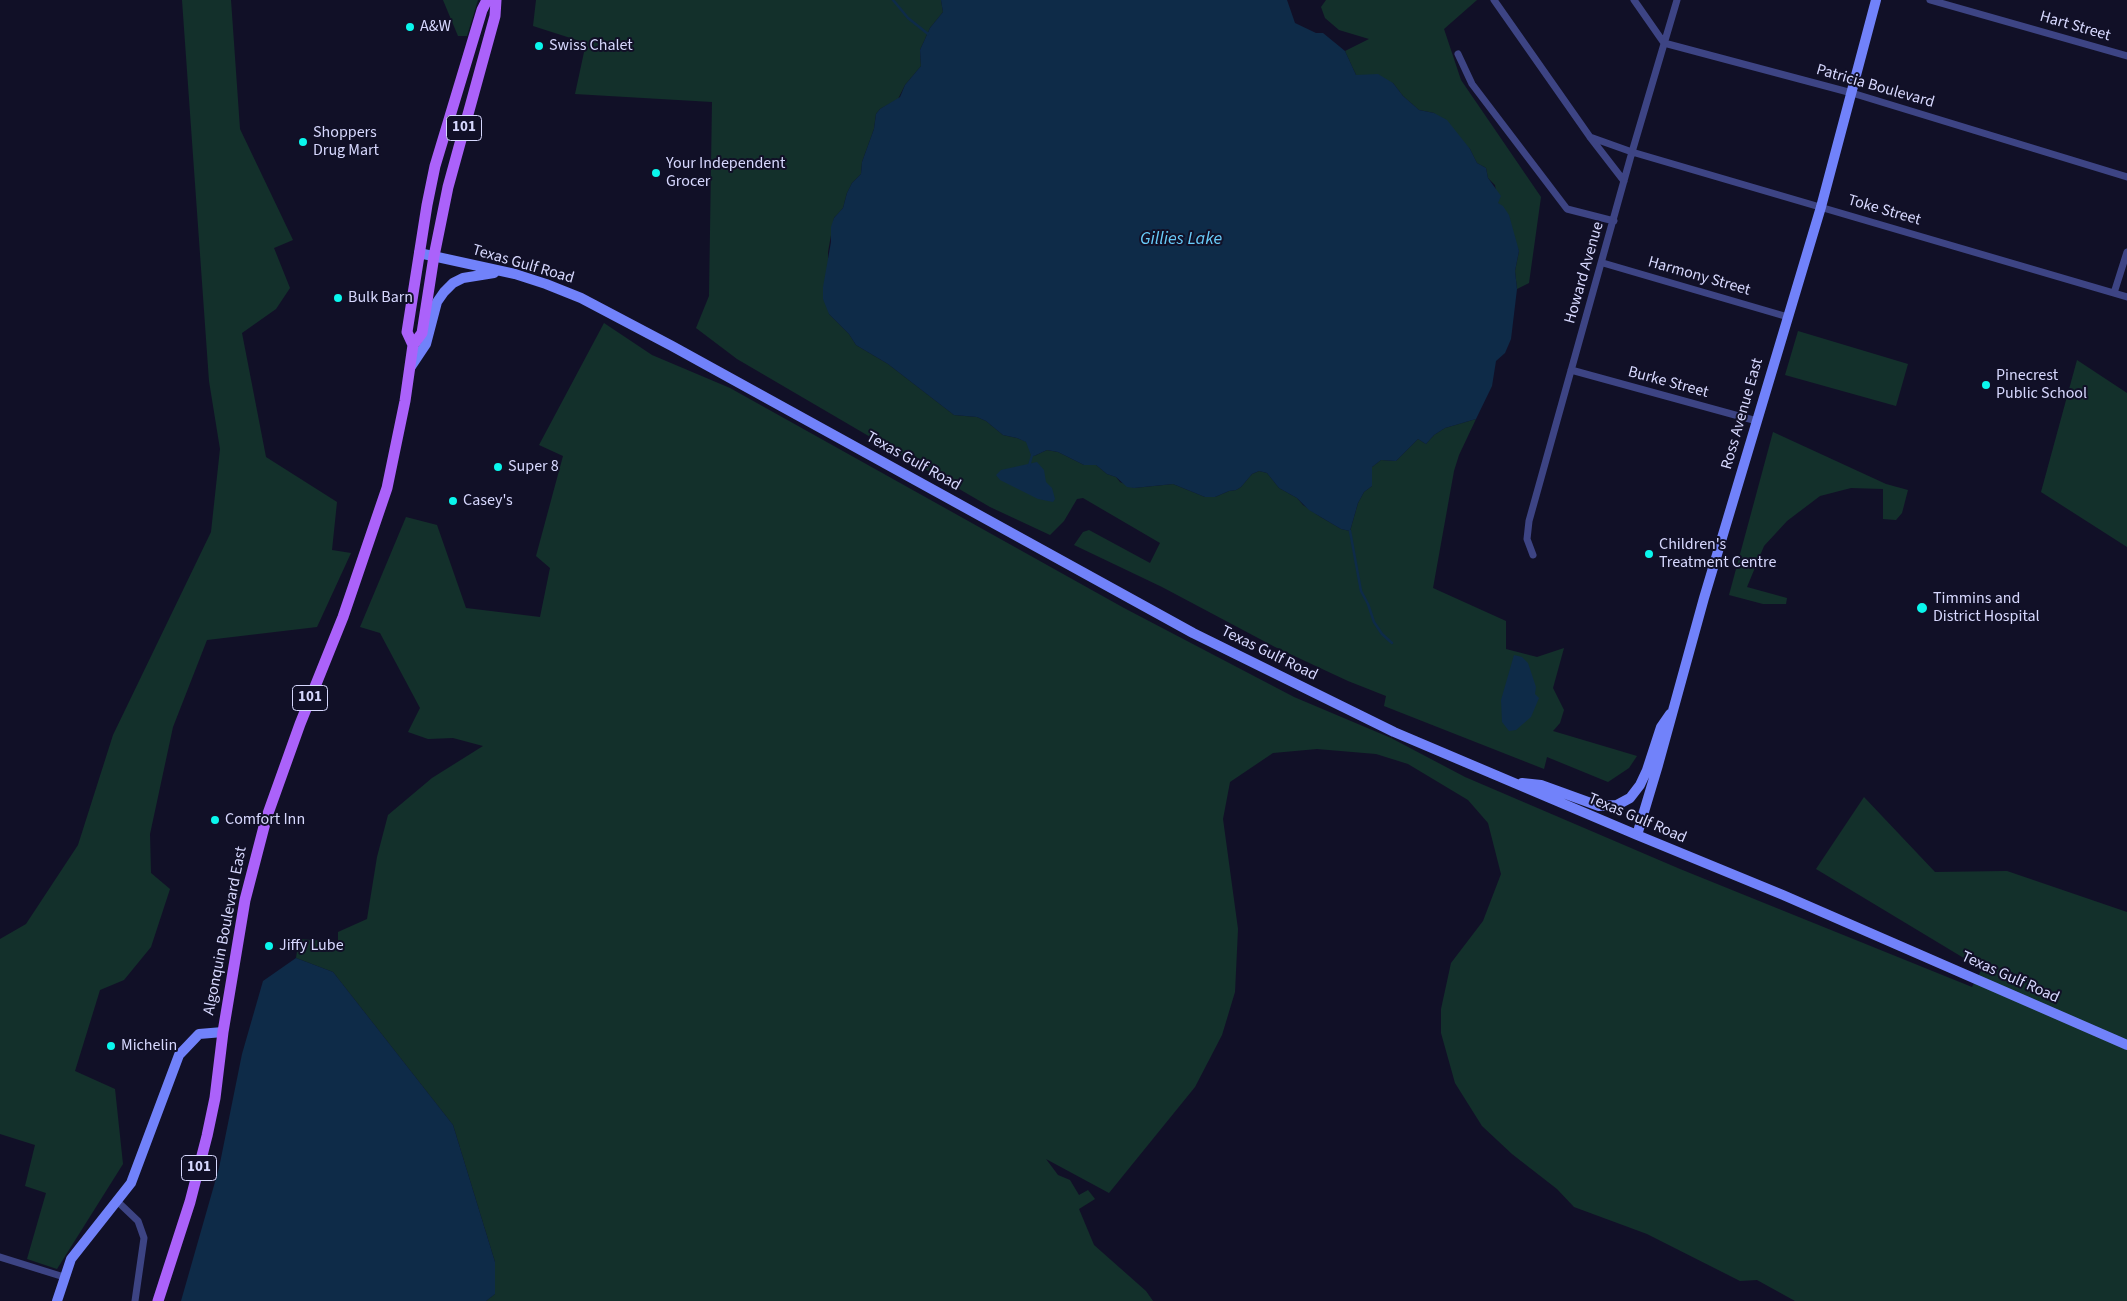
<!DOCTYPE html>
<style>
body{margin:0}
canvas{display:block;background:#111027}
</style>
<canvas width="2127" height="1301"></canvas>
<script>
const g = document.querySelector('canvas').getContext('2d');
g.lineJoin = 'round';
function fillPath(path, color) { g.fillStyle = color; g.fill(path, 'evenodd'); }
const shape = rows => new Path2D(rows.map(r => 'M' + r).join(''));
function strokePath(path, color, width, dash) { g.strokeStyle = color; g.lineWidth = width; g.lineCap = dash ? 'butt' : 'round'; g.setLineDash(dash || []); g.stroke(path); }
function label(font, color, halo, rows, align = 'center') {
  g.font = font + ' "Source Sans 3",sans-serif'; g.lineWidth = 4; g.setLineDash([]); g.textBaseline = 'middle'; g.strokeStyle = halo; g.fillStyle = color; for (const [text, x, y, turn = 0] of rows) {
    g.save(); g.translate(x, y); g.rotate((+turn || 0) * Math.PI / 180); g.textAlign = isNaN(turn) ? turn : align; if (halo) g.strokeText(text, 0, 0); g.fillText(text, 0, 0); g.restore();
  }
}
fillPath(shape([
 [182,0,231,0,240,129,293,240,274,248,290,288,276,309,242,333,266,457,337,502,332,550,351,553,317,627,207,640,173,727,150,834,151,873,170,889,151,947,124,980,100,990,75,1071,115,1089,123,1164,57,1269,27,1259,46,1193,25,1186,35,1145,0,1134,0,939,26,924,78,845,113,735,211,532,220,449,209,381],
 [443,0,478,0,467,36,458,36],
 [536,0,941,0,943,12,930,28,920,50,921,66,905,85,898,99,880,109,876,114,874,129,862,162,861,174,852,183,847,193,843,208,834,218,828,252,829,314,849,334,856,345,888,364,954,415,977,417,986,421,1003,435,1017,438,1027,442,1034,456,1047,450,1058,452,1084,465,1096,465,1107,474,1116,477,1120,482,1134,488,1173,484,1205,497,1215,497,1229,491,1236,490,1241,487,1252,474,1259,471,1267,473,1279,488,1297,498,1303,505,1319,516,1341,529,1350,531,1358,503,1364,492,1372,486,1372,467,1381,460,1396,461,1418,439,1426,444,1434,435,1445,428,1476,419,1459,455,1454,471,1433,588,1506,621,1506,649,1537,657,1564,648,1553,688,1564,710,1560,723,1553,731,1637,756,1629,768,1608,782,1547,757,1544,769,1384,706,1386,696,1348,681,1275,647,1162,587,1074,545,1083,532,1089,530,1150,563,1160,543,1083,498,1077,499,1064,521,1050,535,990,507,737,359,696,328,709,296,712,102,575,94,586,43,533,26],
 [1326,0,1477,0,1444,29,1461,80,1541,197,1529,283,1517,289,1515,271,1519,251,1498,203,1495,185,1488,178,1486,168,1477,163,1470,149,1434,113,1419,110,1403,96,1393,83,1356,75,1345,51,1369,39,1339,30,1325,18,1321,7],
 [604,323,652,355,730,388,1124,608,1294,697,1391,738,1465,777,1680,869,1972,987,1982,969,1816,869,1864,797,1935,872,2007,871,2127,912,2127,1301,1795,1301,1757,1280,1740,1281,1647,1234,1574,1207,1557,1189,1512,1154,1482,1126,1455,1083,1441,1033,1441,1009,1451,963,1483,921,1501,874,1488,823,1468,800,1408,764,1376,754,1317,749,1273,753,1230,782,1223,819,1238,929,1235,992,1222,1035,1195,1087,1109,1193,1046,1159,1058,1175,1070,1180,1079,1195,1088,1190,1095,1199,1079,1209,1094,1245,1146,1291,1153,1301,486,1301,495,1294,495,1262,453,1125,333,972,296,958,299,939,338,942,338,932,367,919,377,857,388,815,432,778,483,746,453,738,428,739,408,732,420,708,380,633,360,627,406,517,437,525,466,608,540,617,550,568,536,556,563,456,539,445],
 [1798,331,1908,364,1896,406,1785,375],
 [2077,360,2127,393,2127,547,2041,492],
 [1773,432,1886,484,1908,490,1902,513,1896,520,1883,519,1883,489,1851,488,1820,496,1787,521,1764,546,1747,587,1787,598,1786,604,1763,604,1729,595]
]), '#13302b');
fillPath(shape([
 [941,0,1287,0,1295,23,1316,33,1323,33,1345,51,1356,75,1378,74,1393,83,1403,96,1419,110,1434,113,1447,120,1470,149,1477,163,1486,168,1488,178,1501,196,1498,203,1503,206,1509,215,1519,251,1515,271,1517,289,1511,339,1505,353,1496,361,1492,386,1476,419,1445,428,1434,435,1426,444,1418,439,1396,461,1381,460,1372,467,1372,486,1364,492,1358,503,1350,531,1341,529,1309,510,1297,498,1279,488,1267,473,1259,471,1252,474,1241,487,1236,490,1229,491,1215,497,1205,497,1173,484,1134,488,1127,487,1116,477,1107,474,1096,465,1084,465,1058,452,1047,450,1034,456,1031,455,1026,442,1017,438,1003,435,986,421,977,417,954,415,888,364,856,345,849,334,829,314,823,299,823,287,831,242,831,227,834,218,843,208,847,193,852,183,861,174,862,162,874,129,876,114,880,109,900,97,905,85,921,66,920,50,930,28,943,12],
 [1037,462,1044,470,1046,482,1052,488,1055,499,1053,502,1038,499,1000,480,996,475,1001,470],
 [1514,655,1522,657,1528,663,1536,687,1535,694,1539,698,1531,717,1516,730,1509,731,1502,722,1501,700],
 [296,958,333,972,453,1125,495,1262,495,1294,486,1301,181,1301,219,1168,242,1054,263,981]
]), '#0e2b48');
strokePath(shape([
 [893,0,908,18,928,34],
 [1029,466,1033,452],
 [1350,531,1361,591,1368,604,1374,622,1382,634,1392,643]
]), '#0e2b48', 2.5);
strokePath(shape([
 [1494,0,1590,137,1624,181],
 [1634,0,1664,43,1852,93,2127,177],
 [1930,0,2127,56],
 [1458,54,1472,84,1567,209,1614,221],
 [1590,137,1632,152,2127,297],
 [1603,263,1788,317],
 [2114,293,2127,252],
 [1571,370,1757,421],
 [1533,555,1527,539,1529,521,1632,152,1677,0],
 [117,1201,138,1221,144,1238,135,1301],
 [0,1257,64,1277]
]), '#3d4484', 7);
strokePath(shape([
 [419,253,515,274,546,284,581,298,672,346,1193,633,1394,732,1637,835,1783,895,2127,1045],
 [410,368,426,344,437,302,444,292,453,283,463,278,494,273],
 [1522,783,1541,785,1599,806,1617,805,1630,798,1640,785,1647,770,1661,727,1670,714],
 [1637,835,1658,765,1704,598,1821,207,1876,0],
 [57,1301,71,1259,131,1183,179,1055,199,1034,223,1032]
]), '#7182fa', 10);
strokePath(shape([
 [413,345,407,332,427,205,435,166,482,10,487,0],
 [158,1301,190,1202,207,1136,215,1098,223,1032,245,900,266,819,300,724,343,617,387,488,405,401,413,345,422,333,434,256,448,187,495,16,496,0]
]), '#ab62fa', 11);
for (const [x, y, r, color] of [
 [410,27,5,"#0af7ed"],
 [539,46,5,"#0af7ed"],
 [303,142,5,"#0af7ed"],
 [656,173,5,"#0af7ed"],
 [338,298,5,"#0af7ed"],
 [1986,385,5,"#0af7ed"],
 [498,467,5,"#0af7ed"],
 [453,501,5,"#0af7ed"],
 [1649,554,5,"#0af7ed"],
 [1922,608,6,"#0af7ed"],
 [215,820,5,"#0af7ed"],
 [269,946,5,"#0af7ed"],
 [111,1046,5,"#0af7ed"]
]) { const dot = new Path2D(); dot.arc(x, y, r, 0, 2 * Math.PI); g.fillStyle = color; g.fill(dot); strokePath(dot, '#111027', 2); }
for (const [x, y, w] of [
 [464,128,35],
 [310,698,35],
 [199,1168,35]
]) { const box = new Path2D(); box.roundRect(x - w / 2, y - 12.5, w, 25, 4); g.fillStyle = '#111027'; g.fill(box); strokePath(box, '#d7d8fe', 1); }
label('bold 15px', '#d7d8fe', null, [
 ["101",464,128],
 ["101",310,698],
 ["101",199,1168]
]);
label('16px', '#d7d8fe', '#111027', [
 ["A&W",420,27],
 ["Swiss Chalet",549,46],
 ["Shoppers",313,133],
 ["Drug Mart",313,151],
 ["Your Independent",666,164],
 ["Grocer",666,182],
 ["Bulk Barn",348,298],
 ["Pinecrest",1996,376],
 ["Public School",1996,394],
 ["Super 8",508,467],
 ["Casey's",463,501],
 ["Children's",1659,545],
 ["Treatment Centre",1659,563],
 ["Timmins and",1933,599],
 ["District Hospital",1933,617],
 ["Comfort Inn",225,820],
 ["Jiffy Lube",279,946],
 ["Michelin",121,1046]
], 'left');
label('16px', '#d7d8fe', '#111027', [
 ["Hart Street",2075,27,16],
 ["Patricia Boulevard",1875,87,16],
 ["Toke Street",1884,211,16],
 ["Texas Gulf Road",523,265,16],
 ["Howard Avenue",1585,273,-74],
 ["Harmony Street",1699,277,16],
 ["Burke Street",1668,383,15],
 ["Ross Avenue East",1743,414,-74],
 ["Texas Gulf Road",913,462,29],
 ["Texas Gulf Road",1269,654,26],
 ["Texas Gulf Road",1637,819,23],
 ["Algonquin Boulevard East",226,931,-79],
 ["Texas Gulf Road",2010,978,24]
]);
label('italic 18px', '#69ccfa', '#111027', [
 ["Gillies Lake",1181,240]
]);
</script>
